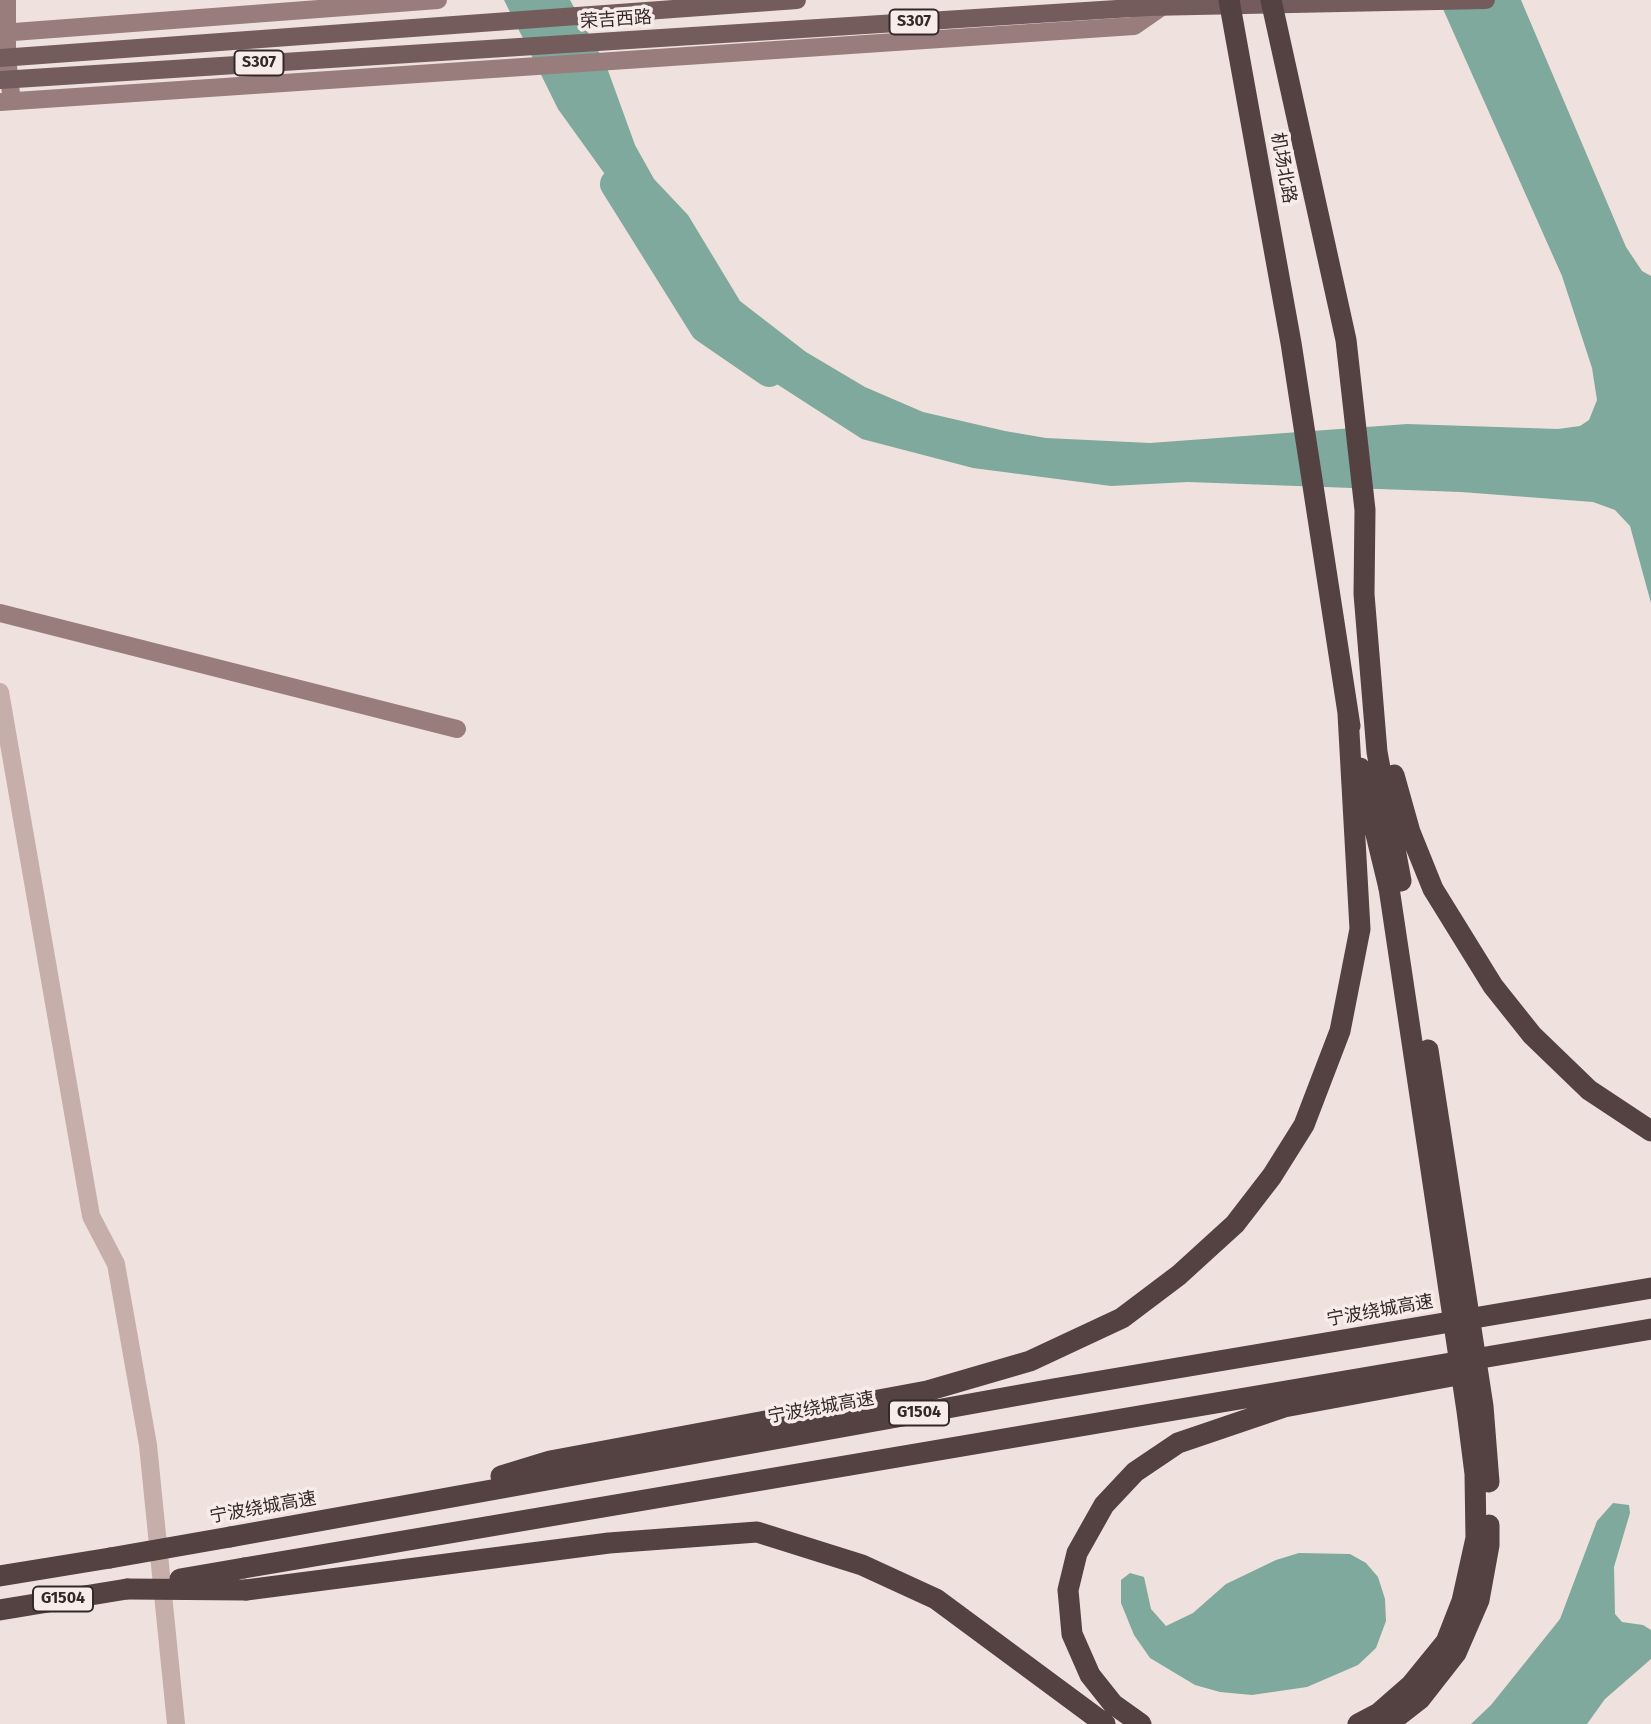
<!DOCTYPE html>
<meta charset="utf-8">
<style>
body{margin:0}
canvas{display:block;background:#efe1dd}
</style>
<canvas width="1651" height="1724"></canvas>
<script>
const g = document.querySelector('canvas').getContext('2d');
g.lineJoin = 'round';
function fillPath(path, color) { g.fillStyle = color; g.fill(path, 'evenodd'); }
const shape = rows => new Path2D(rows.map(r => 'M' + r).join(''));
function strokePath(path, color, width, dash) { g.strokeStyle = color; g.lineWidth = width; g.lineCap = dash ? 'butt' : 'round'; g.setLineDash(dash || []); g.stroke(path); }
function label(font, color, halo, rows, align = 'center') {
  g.font = font + ' "Fira Sans","Noto Sans SC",sans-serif'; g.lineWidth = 7; g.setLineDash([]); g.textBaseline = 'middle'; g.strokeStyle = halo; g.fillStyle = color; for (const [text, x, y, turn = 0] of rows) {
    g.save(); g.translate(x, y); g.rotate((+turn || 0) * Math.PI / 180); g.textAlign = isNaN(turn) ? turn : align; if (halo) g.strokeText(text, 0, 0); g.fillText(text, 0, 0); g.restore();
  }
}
fillPath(shape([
 [504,0,570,0,606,65,635,145,654,179,688,215,740,301,806,352,865,387,923,412,1005,431,1046,438,1150,443,1407,424,1558,429,1580,426,1589,420,1597,400,1592,368,1562,276,1439,0,1521,0,1626,247,1642,271,1651,276,1651,603,1630,526,1615,510,1593,502,1461,492,1188,482,1111,486,973,468,862,439,755,370,729,340,691,330,687,324,694,306,691,294,558,109],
 [1613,1503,1629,1505,1630,1513,1614,1567,1615,1614,1622,1622,1643,1625,1651,1630,1651,1659,1605,1699,1587,1724,1471,1724,1491,1705,1560,1619,1597,1521],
 [1299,1553,1350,1554,1366,1563,1378,1577,1385,1599,1386,1621,1376,1648,1358,1665,1307,1687,1252,1695,1220,1692,1195,1685,1150,1658,1134,1635,1121,1603,1121,1580,1130,1573,1144,1577,1151,1609,1166,1626,1193,1613,1226,1584,1276,1560]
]), '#7fa99d');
strokePath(shape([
 [615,184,705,328,769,372]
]), '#7fa99d', 30);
strokePath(shape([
 [0,692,91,1216,116,1264,148,1445,176,1724]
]), '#c6aeaa', 18);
strokePath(shape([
 [7,0,7,57,11,94],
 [0,33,438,0],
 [0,102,1134,26,1160,8],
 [0,613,457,729]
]), '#997d7c', 18);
strokePath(shape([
 [0,58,797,0],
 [0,80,1148,7,1486,0]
]), '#745c5c', 18);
strokePath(shape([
 [1229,0,1291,343,1350,726],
 [1271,0,1346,340,1365,510,1364,594,1377,752,1401,881],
 [1360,768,1389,888],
 [1394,775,1410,832,1433,889,1493,986,1532,1035,1589,1090,1651,1131],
 [501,1476,550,1461,927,1391,1030,1361,1122,1318,1179,1275,1235,1224,1272,1176,1304,1125,1340,1031,1360,929,1348,714],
 [230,1537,1053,1389,1651,1288],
 [244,1568,1651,1329],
 [0,1576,110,1558],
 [246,1590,609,1543,757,1532,862,1565,936,1599,1105,1724],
 [0,1610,127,1589],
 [1141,1724,1113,1704,1090,1675,1072,1634,1068,1590,1077,1553,1104,1505,1135,1472,1178,1443,1284,1407,1474,1372]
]), '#544141', 21);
strokePath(shape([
 [1428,1050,1483,1406,1489,1482],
 [110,1558,230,1537],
 [180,1579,244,1568],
 [127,1589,246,1590],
 [1358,1724,1379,1713,1411,1685,1446,1642,1462,1601,1476,1538,1475,1474,1467,1411,1389,888],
 [1388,1724,1420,1699,1456,1653,1479,1600,1489,1545,1489,1525]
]), '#544141', 21);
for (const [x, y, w] of [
 [914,22,49],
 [259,63,49],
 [919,1413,60],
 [63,1599,60]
]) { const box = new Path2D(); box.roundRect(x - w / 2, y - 12.5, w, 25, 5); g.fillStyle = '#f7ece9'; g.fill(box); strokePath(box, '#342929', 2); }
label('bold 16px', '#342929', null, [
 ["S307",914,22],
 ["S307",259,63],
 ["G1504",919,1413],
 ["G1504",63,1599]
]);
label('18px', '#342929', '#f7ece9', [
 ["荣吉西路",616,20,-4],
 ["机场北路",1283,168,80],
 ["宁波绕城高速",1380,1311,-10],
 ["宁波绕城高速",821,1408,-10],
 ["宁波绕城高速",263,1508,-10]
]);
</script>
